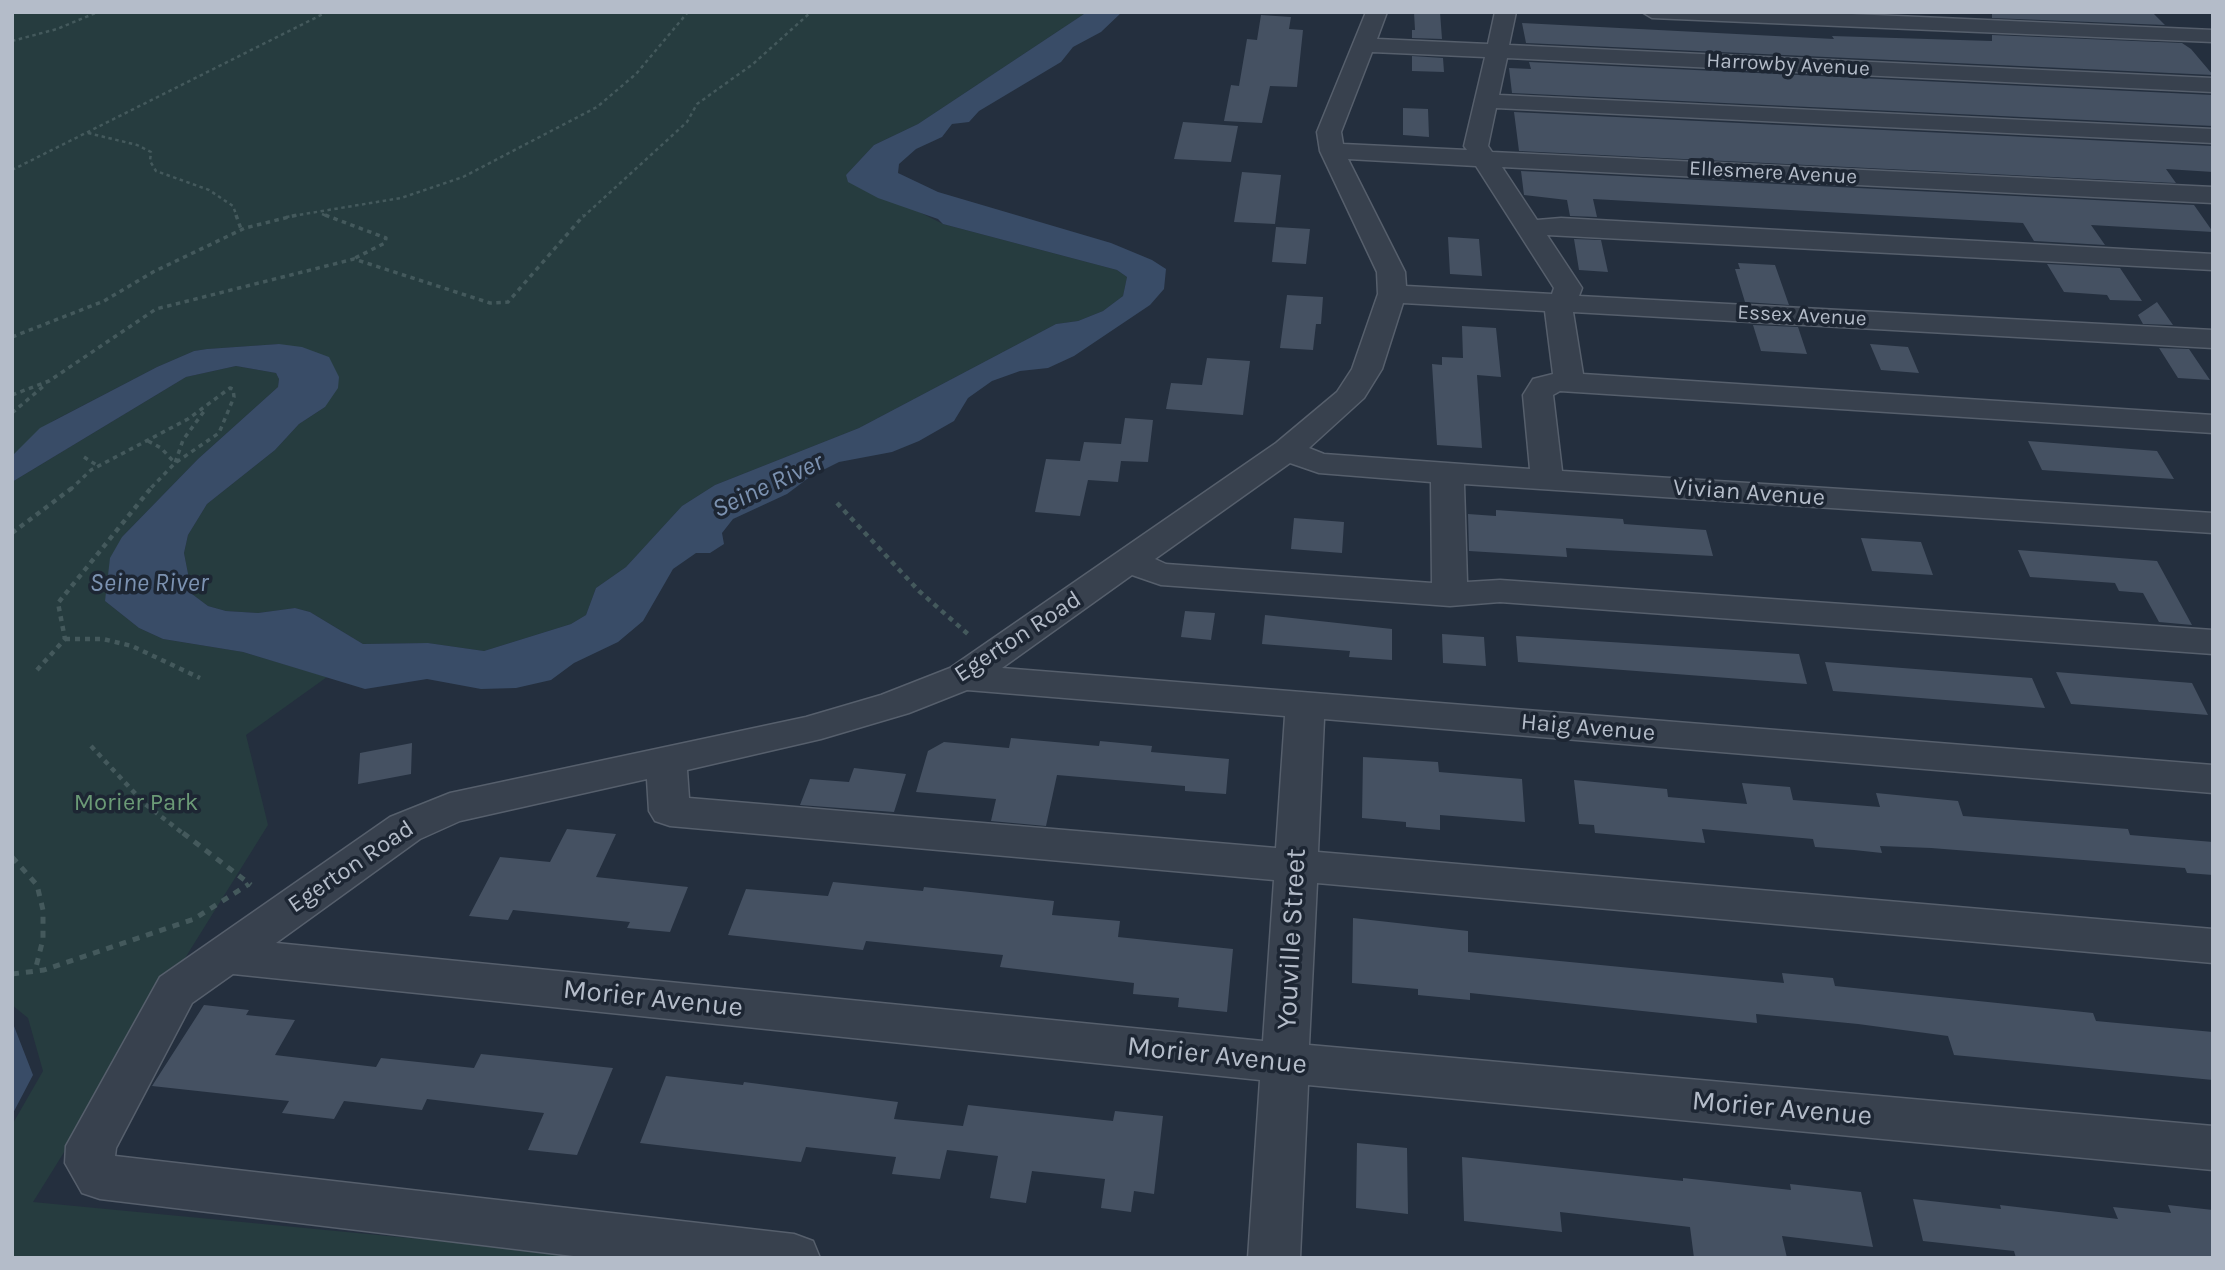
<!DOCTYPE html>
<style>
body{margin:0}
#map{position:relative;width:2225px;height:1270px;overflow:hidden;background:#242f3e;font-family:Karla,sans-serif}
canvas{display:block}
.frame{position:absolute;inset:0;border:14px solid #b4bcc9;pointer-events:none}
</style>
<div id="map">
<canvas width="2225" height="1270"></canvas>
<div class="frame"></div>
</div>
<script>
const g = document.querySelector('canvas').getContext('2d');
g.lineJoin = 'round';
function fillPath(path, color) { g.fillStyle = color; g.fill(path, 'evenodd'); }
const shape = rows => new Path2D(rows.map(r => 'M' + r).join(''));
function strokePath(path, color, width, dash) { g.strokeStyle = color; g.lineWidth = width; g.lineCap = dash ? 'butt' : 'round'; g.setLineDash(dash || []); g.stroke(path); }
function label(font, color, halo, rows, align = 'center') {
  g.font = font + ' Karla,sans-serif'; g.lineWidth = 7; g.setLineDash([]); g.textBaseline = 'middle'; g.strokeStyle = halo; g.fillStyle = color; for (const [text, x, y, turn = 0] of rows) {
    g.save(); g.translate(x, y); g.rotate((+turn || 0) * Math.PI / 180); g.textAlign = isNaN(turn) ? turn : align; if (halo) g.strokeText(text, 0, 0); g.fillText(text, 0, 0); g.restore();
  }
}
fillPath(shape([
 [12,12,1087,12,918,124,874,145,846,175,943,224,1117,270,1127,277,1123,296,1103,311,1078,321,1056,324,859,428,715,485,682,506,626,567,596,588,586,615,571,624,484,651,428,643,363,644,310,612,295,608,258,613,226,611,208,606,192,594,184,553,188,535,207,504,275,450,299,424,325,407,279,344,207,349,194,351,157,367,53,421,12,456],
 [236,366,276,373,279,379,278,387,198,459,122,537,105,601,139,628,163,639,243,652,327,677,246,735,268,825,33,1202,618,1258,12,1258,12,1125,43,1071,28,1018,12,1005,12,482,186,377]
]), '#263c3f');
fillPath(shape([
 [1087,12,1122,12,1101,32,1073,47,1061,62,979,111,969,122,952,124,942,137,916,149,899,164,898,173,938,192,1111,243,1152,260,1166,269,1164,289,1150,305,1074,356,1048,368,1020,371,992,381,968,398,954,421,919,441,892,452,839,462,811,476,787,494,733,519,722,533,724,544,710,553,696,553,673,569,643,621,618,642,574,663,551,680,516,688,481,689,427,679,365,689,243,652,163,639,139,628,105,601,110,558,122,537,198,459,278,387,279,379,276,373,236,366,186,377,12,482,12,456,40,428,157,367,194,351,207,349,279,344,302,347,329,357,339,377,338,388,325,407,299,424,275,450,207,504,188,535,184,553,192,594,208,606,226,611,258,613,295,608,310,612,363,644,428,643,484,651,571,624,586,615,596,588,626,567,682,506,715,485,859,428,1056,324,1078,321,1103,311,1123,296,1127,277,1117,270,943,224,938,219,878,198,848,182,846,175,874,145,918,124],
 [12,1021,33,1075,12,1115]
]), '#394c67');
fillPath(shape([
 [1414,12,1440,12,1442,39,1412,38,1412,30,1415,30],
 [1992,12,2152,12,2165,25,1992,18],
 [1261,15,1291,17,1289,29,1303,30,1297,87,1270,86,1262,123,1224,121,1231,85,1239,86,1247,39,1257,40],
 [1522,23,1834,39,1832,36,1992,41,1992,35,2182,43,2191,49,2213,75,1526,43],
 [1412,56,1443,58,1444,72,1412,71],
 [1529,62,2213,95,2213,126,1512,93,1509,68,1531,69],
 [1403,108,1428,109,1429,137,1403,135],
 [1514,112,2213,146,2213,172,2166,169,2176,183,1519,151],
 [1183,122,1238,126,1231,162,1174,159],
 [1521,171,2194,205,2213,232,2091,225,2105,245,2034,241,2023,223,1593,199,1597,217,1570,216,1567,200,1524,195],
 [1242,172,1281,175,1275,224,1234,222],
 [1276,227,1310,229,1306,264,1272,262],
 [1448,237,1479,239,1482,276,1450,274],
 [1574,239,1601,240,1608,272,1579,270],
 [1738,263,1775,265,1789,305,1745,302,1735,269,1740,269],
 [2047,264,2120,268,2142,301,2110,300,2107,295,2064,292],
 [1287,295,1323,297,1321,324,1316,324,1313,350,1280,348],
 [2157,302,2173,325,2143,324,2138,315],
 [1753,325,1798,327,1807,354,1761,351],
 [1462,326,1496,328,1501,377,1477,375,1482,448,1437,445,1432,364,1442,365,1442,357,1463,358],
 [1870,344,1908,347,1919,373,1881,370],
 [2159,348,2189,349,2210,380,2178,378],
 [1207,358,1250,361,1243,415,1166,409,1171,383,1202,385],
 [1125,418,1153,420,1148,462,1121,461,1118,482,1088,480,1080,516,1035,512,1046,459,1080,461,1084,442,1121,444],
 [2028,441,2157,451,2174,479,2042,470],
 [1496,510,1623,519,1624,524,1706,530,1713,556,1566,548,1567,557,1469,551,1468,514,1496,516],
 [1294,518,1344,522,1342,553,1291,549],
 [1861,538,1921,542,1933,575,1872,571],
 [2018,550,2157,561,2192,625,2159,622,2143,593,2119,591,2115,583,2030,577],
 [1185,611,1215,613,1211,640,1181,637],
 [1265,615,1392,629,1392,660,1349,657,1350,651,1262,644],
 [1442,634,1484,637,1486,666,1443,663],
 [1516,636,1799,654,1807,684,1518,662],
 [1825,662,2032,678,2045,708,1833,691],
 [2056,672,2192,683,2208,715,2071,704],
 [1011,738,1099,746,1100,741,1152,746,1151,752,1229,759,1226,794,1185,791,1185,786,1057,775,1046,826,991,821,996,799,916,792,928,751,944,742,1009,748],
 [412,743,411,774,358,784,360,753],
 [1363,757,1438,762,1439,772,1522,779,1525,822,1440,815,1440,830,1406,827,1406,822,1362,818],
 [854,768,906,774,894,812,800,805,810,779,849,782],
 [1574,780,1667,789,1668,797,1747,804,1742,783,1790,787,1793,800,1880,807,1876,793,1958,801,1963,816,2128,829,2130,835,2213,842,2213,875,2187,873,2185,868,1931,848,1880,846,1882,853,1854,850,1815,847,1813,839,1702,829,1705,843,1595,833,1594,825,1579,824],
 [567,829,616,834,596,877,688,887,670,932,627,928,630,922,513,910,508,920,469,916,500,857,550,862],
 [833,882,923,891,924,887,1054,901,1052,915,1120,921,1118,937,1233,949,1227,1012,1178,1007,1179,998,1133,994,1134,983,1000,967,1003,955,866,941,863,950,728,935,746,889,828,896],
 [1353,918,1468,931,1468,952,1784,983,1782,973,1833,978,1835,986,2093,1013,2096,1021,2213,1032,2213,1080,1954,1055,1948,1036,1858,1024,1756,1014,1757,1023,1470,993,1470,1000,1418,995,1418,989,1352,983],
 [204,1005,249,1010,246,1015,295,1020,275,1055,376,1067,381,1058,474,1068,481,1054,613,1068,577,1155,528,1150,544,1113,427,1099,422,1110,344,1101,334,1119,282,1113,289,1101,152,1086],
 [666,1076,743,1085,744,1082,898,1102,894,1119,963,1126,968,1105,1113,1121,1115,1111,1163,1116,1154,1194,1134,1191,1131,1212,1101,1208,1105,1179,1032,1171,1026,1203,990,1198,998,1156,947,1150,940,1179,892,1174,896,1157,806,1147,801,1162,640,1143],
 [1357,1143,1407,1148,1408,1214,1356,1208],
 [1462,1157,1683,1181,1683,1178,1791,1190,1790,1184,1861,1192,1873,1247,1782,1236,1787,1258,1694,1258,1690,1227,1560,1212,1562,1232,1464,1221],
 [1913,1199,2001,1209,2000,1205,2118,1219,2113,1207,2171,1213,2168,1205,2213,1210,2213,1258,2016,1258,2014,1251,1923,1241]
]), '#455162');
const minor = shape([
 [1366,12,1387,12,1377,39,1488,44,1495,12,1516,12,1509,45,2213,78,2213,92,1507,58,1499,95,2213,129,2213,143,1496,108,1488,146,1492,152,2213,187,2213,203,1502,167,1537,220,1561,218,2213,254,2213,270,1547,235,1582,288,1579,296,2213,330,2213,348,1573,312,1583,374,2213,415,2213,433,1560,391,1553,395,1562,471,2213,513,2213,533,1464,484,1467,582,1500,580,2213,630,2213,654,1500,602,1450,606,1161,585,1132,575,1002,668,2213,765,2213,793,1324,719,1318,852,2213,929,2213,963,1317,883,1309,1045,2213,1126,2213,1170,1308,1085,1300,1258,1248,1258,1260,1080,233,974,192,1003,116,1148,115,1156,794,1234,813,1241,820,1258,590,1258,100,1199,82,1193,65,1163,66,1146,160,977,390,817,450,793,806,717,881,695,950,668,1276,443,1337,392,1352,369,1378,294,1377,272,1320,151,1317,132,1366,12],
 [1372,52,1485,57,1464,146,1467,150,1343,144,1341,132,1372,52],
 [1348,159,1476,166,1554,288,1552,294,1406,286,1405,272,1348,159],
 [1403,303,1545,311,1553,374,1533,379,1523,395,1530,469,1324,454,1309,448,1364,398,1382,369,1403,303],
 [1290,463,1319,473,1431,482,1432,583,1166,564,1155,559,1290,463],
 [967,690,1285,716,1276,848,689,798,687,770,821,739,909,713,967,690],
 [647,779,649,811,655,821,670,826,1274,880,1263,1041,276,943,420,839,460,821,647,779],
 [1642,12,1806,12,2213,30,2213,42,1652,18,1642,12]
]);
strokePath(minor, '#565f6c', 3);
strokePath(shape([
 [12,41,57,29,98,12],
 [88,133,137,145,151,152,150,161,156,171,209,190,233,206,237,217],
 [12,170,327,12],
 [322,214,329,217],
 [286,217,401,198,463,177,597,107,636,74,688,12],
 [583,217,687,122,697,104,753,64,811,12]
]), '#44595c', 2.5, [3.5, 3.5]);
strokePath(shape([
 [236,215,241,229],
 [325,215,386,238,385,243,355,258],
 [12,337,104,301,153,272,245,228,297,215],
 [12,395,49,381,156,309,354,259,490,303,508,302,584,215],
 [12,413,46,384],
 [148,441,161,448,175,463,183,440,205,410],
 [84,457,98,466],
 [70,490,91,470,188,419,230,388,233,389,234,397,219,433,175,463,149,490]
]), '#44595c', 3.5, [4.5, 4.5]);
strokePath(shape([
 [837,503,919,591,969,635],
 [12,533,72,488],
 [65,639,103,639,132,646,200,678],
 [37,670,65,639,58,603,151,488],
 [91,746,145,804,185,835]
]), '#44595c', 4.5, [5, 5]);
strokePath(shape([
 [183,833,251,885],
 [12,857,37,885,43,910,43,939,35,971],
 [12,974,44,970,194,919,249,884]
]), '#44595c', 5, [7, 7]);
fillPath(minor, '#38414e');
label('21px', '#b4bcc9', '#1d2633', [
 ["Harrowby Avenue",1788,65,3],
 ["Ellesmere Avenue",1773,173,3],
 ["Essex Avenue",1802,316,3]
]);
label('24px', '#b4bcc9', '#1d2633', [
 ["Vivian Avenue",1749,493,4],
 ["Egerton Road",1018,637,-33],
 ["Haig Avenue",1588,728,5],
 ["Egerton Road",351,867,-34]
]);
label('24px', '#6b9a76', '#1d2633', [
 ["Morier Park",136,803]
]);
label('italic 26px', '#7c92b1', '#1d2633', [
 ["Seine River",768,486,-25],
 ["Seine River",149,584]
]);
label('28px', '#b4bcc9', '#1d2633', [
 ["Youville Street",1292,939,-87],
 ["Morier Avenue",653,999,6],
 ["Morier Avenue",1217,1056,6],
 ["Morier Avenue",1782,1109,5]
]);
</script>
